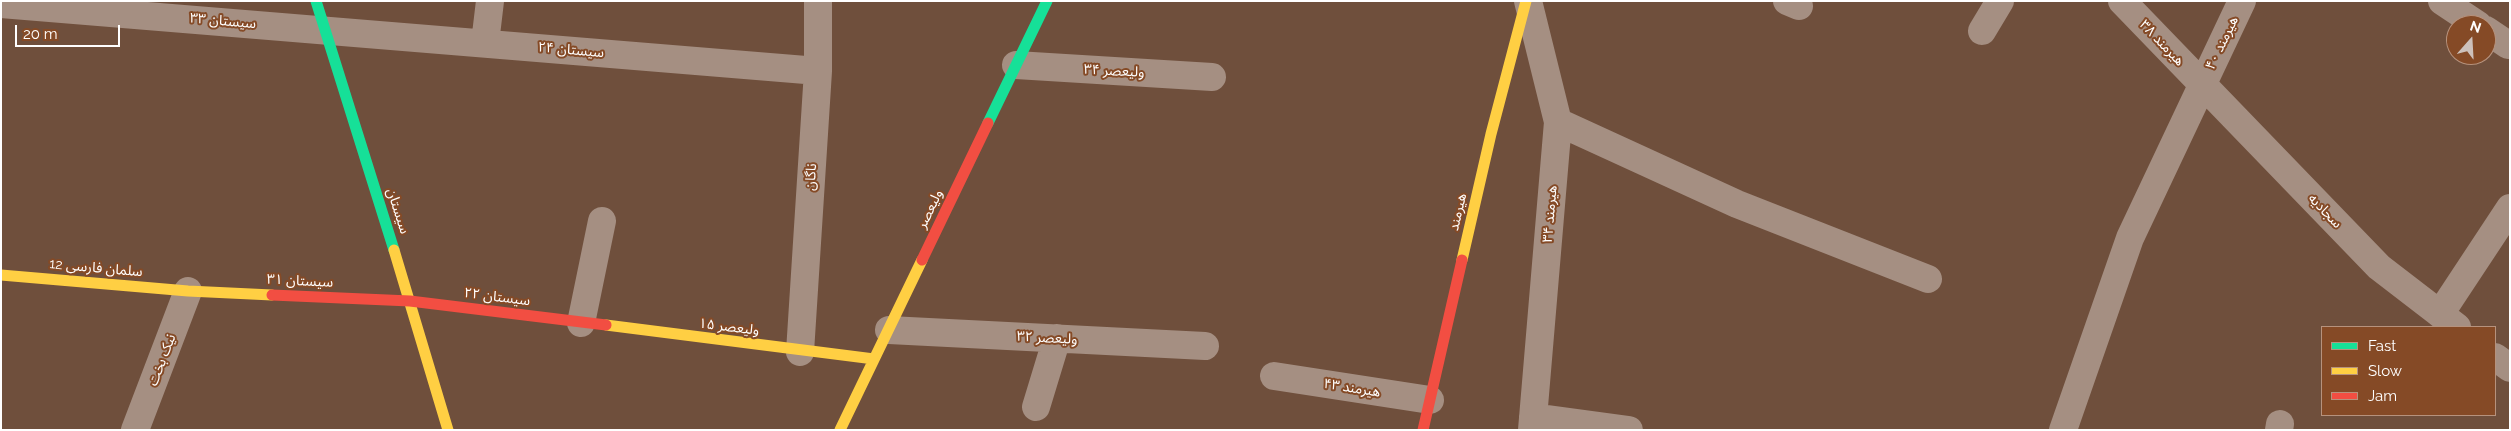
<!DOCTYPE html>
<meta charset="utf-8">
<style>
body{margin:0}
#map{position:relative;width:2511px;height:431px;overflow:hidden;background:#6f4f3c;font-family:Raleway,sans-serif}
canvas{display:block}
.frame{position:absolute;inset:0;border:2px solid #fff;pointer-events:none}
.legend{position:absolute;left:2321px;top:326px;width:175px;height:90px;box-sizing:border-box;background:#854a26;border:1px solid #b6927d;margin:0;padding:6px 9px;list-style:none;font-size:15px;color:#fff}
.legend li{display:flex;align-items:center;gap:10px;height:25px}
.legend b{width:25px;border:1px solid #b6927d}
.north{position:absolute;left:2446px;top:15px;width:50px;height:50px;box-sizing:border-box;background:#854a26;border:1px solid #b6927d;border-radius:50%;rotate:19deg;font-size:14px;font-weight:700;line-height:20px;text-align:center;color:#fff}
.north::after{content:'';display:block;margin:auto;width:18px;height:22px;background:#cdc1bb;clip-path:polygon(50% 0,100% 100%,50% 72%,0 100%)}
.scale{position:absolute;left:15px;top:25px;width:105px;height:22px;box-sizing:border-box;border:2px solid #fff;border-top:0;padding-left:6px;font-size:15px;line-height:18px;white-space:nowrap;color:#fff;-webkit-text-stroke:4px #854a26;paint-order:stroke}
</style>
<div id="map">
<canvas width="2511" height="431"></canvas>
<div class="frame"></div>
<ul class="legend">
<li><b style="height:6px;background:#16e098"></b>Fast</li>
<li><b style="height:6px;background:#ffcf43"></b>Slow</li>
<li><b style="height:6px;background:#f24e42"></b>Jam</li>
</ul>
<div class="north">N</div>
<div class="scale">20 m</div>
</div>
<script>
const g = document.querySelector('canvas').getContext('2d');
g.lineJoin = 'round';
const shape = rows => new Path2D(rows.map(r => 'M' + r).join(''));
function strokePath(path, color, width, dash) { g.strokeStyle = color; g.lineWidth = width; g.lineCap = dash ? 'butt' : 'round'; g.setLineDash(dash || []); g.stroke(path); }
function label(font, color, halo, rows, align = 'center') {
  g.font = font + ' Raleway,"Noto Sans Arabic",sans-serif'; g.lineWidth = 4; g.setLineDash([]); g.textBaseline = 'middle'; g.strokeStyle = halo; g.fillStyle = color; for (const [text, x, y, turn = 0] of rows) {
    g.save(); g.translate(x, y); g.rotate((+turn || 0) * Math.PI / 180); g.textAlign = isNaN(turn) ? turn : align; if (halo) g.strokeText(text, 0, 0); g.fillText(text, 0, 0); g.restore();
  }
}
strokePath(shape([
 [1528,1,1558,122,1532,430],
 [1787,1,1799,6],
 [2122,1,2379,267,2457,327],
 [2442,1,2478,25],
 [1,4,818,71],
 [2486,30,2508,45],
 [1982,31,2000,1],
 [485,43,490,1],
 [1016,65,1212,77],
 [1558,122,1737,204,1928,279],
 [2440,314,2510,208],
 [581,323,602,221],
 [889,330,1205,346],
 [800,352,818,71,818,1],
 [2495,357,2510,368],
 [1274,376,1430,400],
 [1036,407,1057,338],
 [1533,417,1629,430],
 [135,430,188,291],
 [2063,430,2130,238,2242,1],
 [2279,430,2280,424]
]), '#a58f82', 28);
strokePath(shape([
 [316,1,394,250],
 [988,123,1047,1]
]), '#16e098', 11);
strokePath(shape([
 [394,250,448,430],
 [1462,260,1491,134,1526,1],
 [1,275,188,291,272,295],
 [606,325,874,359],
 [840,430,922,260]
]), '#ffcf43', 11);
strokePath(shape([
 [922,260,988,123],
 [272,295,410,301,606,325],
 [1423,430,1462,260]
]), '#f24e42', 11);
label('14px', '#fff', '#854a26', [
 ["سیستان ۳۳",223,21,5],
 ["هیرمند ۳۸",2162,43,46],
 ["هیرمند ۴۰",2222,43,-64],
 ["سیستان ۲۴",571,50,5],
 ["ولیعصر ۳۴",1114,71,3],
 ["ناگان",811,177,-86],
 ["ولیعصر",930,209,-64],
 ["سیستان",398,211,72],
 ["سجادیه",2325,211,46],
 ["هیرمند",1458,212,-77],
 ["هیرمند ۳۴",1550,214,-85],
 ["سلمان فارسی 12",96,268,5],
 ["سیستان ۳۱",300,281,3],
 ["سیستان ۲۲",497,297,7],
 ["ولیعصر ۱۵",729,327,7],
 ["ولیعصر ۳۲",1047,338,3],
 ["نیک بخت",162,360,-69],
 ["هیرمند ۴۳",1352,388,9]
]);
</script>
